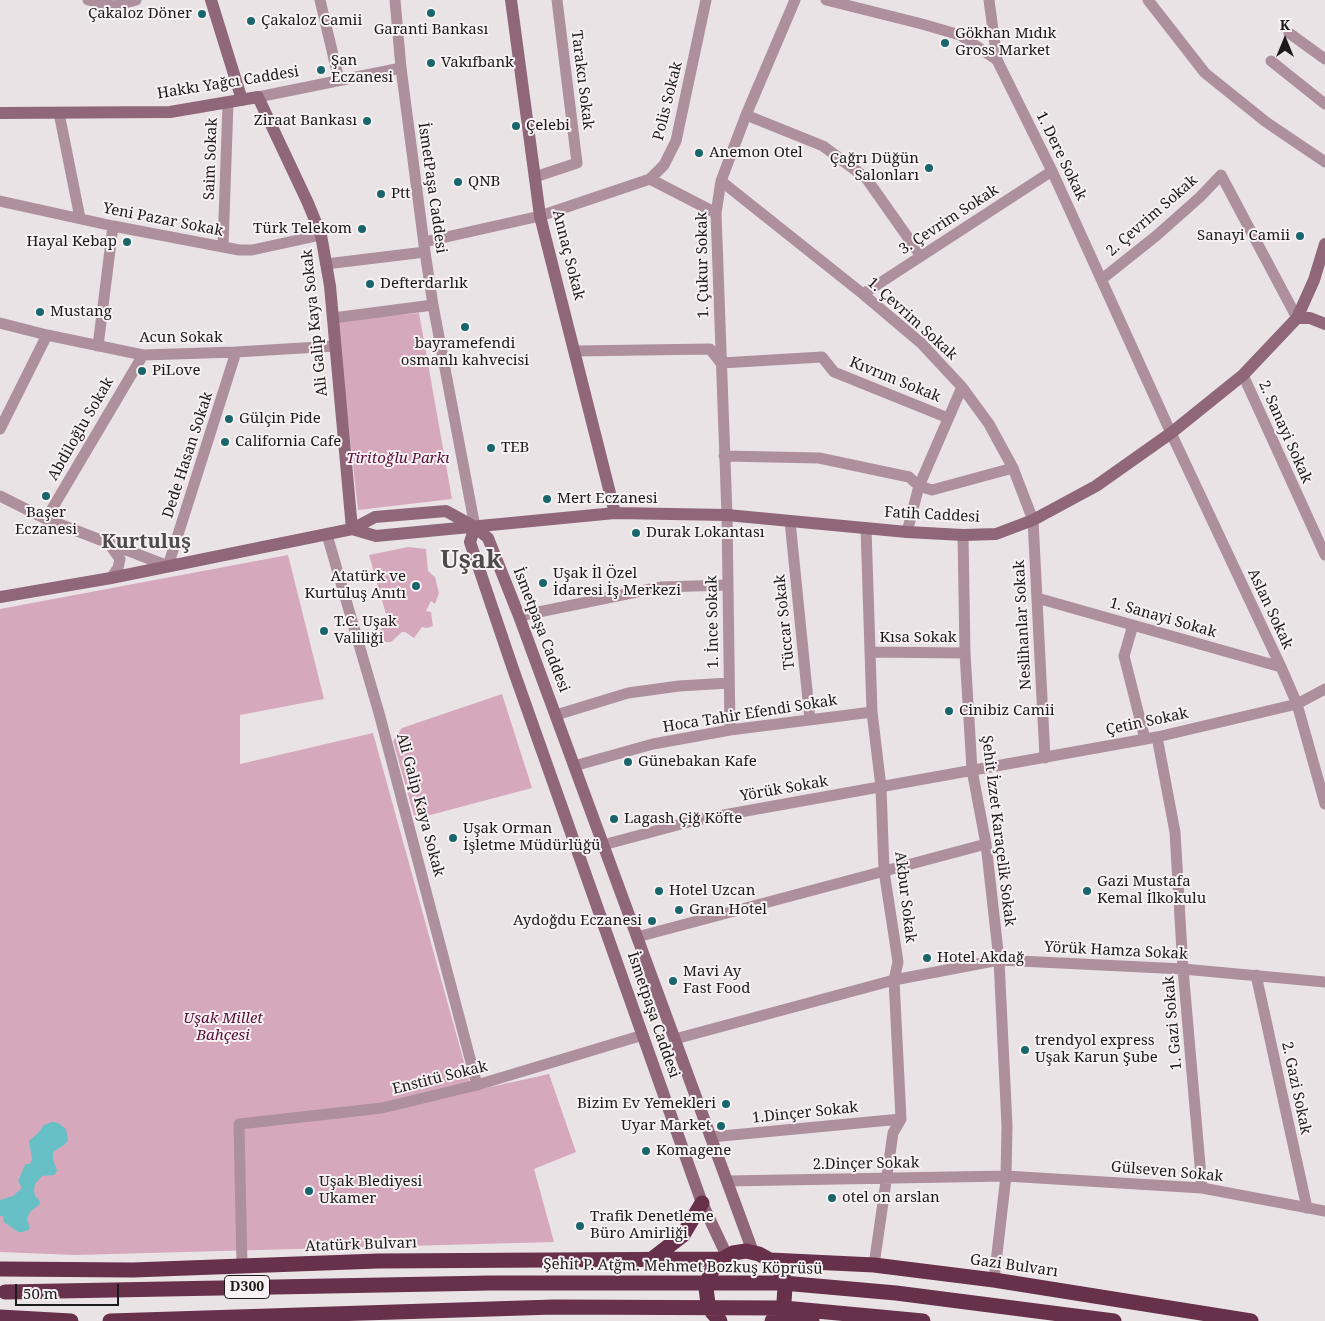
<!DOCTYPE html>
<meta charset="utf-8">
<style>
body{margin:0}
#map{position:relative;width:1325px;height:1321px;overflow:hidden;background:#eae3e6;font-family:"Noto Serif",serif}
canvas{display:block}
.north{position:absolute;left:1260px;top:15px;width:50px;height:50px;-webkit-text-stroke:4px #f7f1f3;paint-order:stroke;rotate:0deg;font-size:14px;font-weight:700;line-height:20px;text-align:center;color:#1c1a1b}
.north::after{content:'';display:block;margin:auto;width:18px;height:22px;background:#1c1a1b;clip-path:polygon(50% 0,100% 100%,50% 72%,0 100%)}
.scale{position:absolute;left:15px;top:1284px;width:104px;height:22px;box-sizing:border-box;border:2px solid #1c1a1b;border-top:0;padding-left:6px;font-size:15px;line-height:18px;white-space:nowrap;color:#1c1a1b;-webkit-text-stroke:4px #f7f1f3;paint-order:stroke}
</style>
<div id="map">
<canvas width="1325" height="1321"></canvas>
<div class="north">K</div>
<div class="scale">50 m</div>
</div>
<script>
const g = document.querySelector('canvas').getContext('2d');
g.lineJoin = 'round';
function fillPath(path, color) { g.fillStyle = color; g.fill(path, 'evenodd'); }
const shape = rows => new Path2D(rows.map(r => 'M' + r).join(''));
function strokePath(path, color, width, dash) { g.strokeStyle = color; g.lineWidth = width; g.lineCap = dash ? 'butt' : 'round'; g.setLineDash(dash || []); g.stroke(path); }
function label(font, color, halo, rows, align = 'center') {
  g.font = font + ' "Noto Serif",serif'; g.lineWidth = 4; g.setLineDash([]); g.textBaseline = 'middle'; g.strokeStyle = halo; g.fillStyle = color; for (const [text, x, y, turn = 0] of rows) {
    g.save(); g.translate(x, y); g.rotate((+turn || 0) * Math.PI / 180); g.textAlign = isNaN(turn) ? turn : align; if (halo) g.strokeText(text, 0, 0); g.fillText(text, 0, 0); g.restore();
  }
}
fillPath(shape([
 [419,313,452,499,358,510,337,321],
 [408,547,426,549,428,571,435,577,439,593,435,604,431,601,426,611,431,612,433,626,427,628,422,627,414,638,405,632,402,632,391,642,385,642,380,639,380,630,388,621,369,555],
 [288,555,324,699,240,715,240,764,373,733,472,1091,549,1074,576,1152,534,1169,554,1242,75,1255,0,1252,0,609],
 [502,694,532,788,415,819,393,741,402,728]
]), '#d6a8bc');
fillPath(shape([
 [52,1122,58,1123,66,1129,68,1141,64,1145,53,1152,53,1159,57,1171,54,1175,42,1176,35,1184,34,1190,35,1196,39,1200,40,1204,30,1212,27,1219,30,1229,23,1232,18,1232,4,1222,3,1216,0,1216,0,1200,13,1196,22,1188,18,1181,24,1167,26,1164,30,1164,32,1159,29,1141,38,1133,44,1125]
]), '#66c0c6');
strokePath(shape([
 [88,0,114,6,136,0],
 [320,0,339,80],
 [395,0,401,68,425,252,433,305,475,527],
 [826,0,922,24,960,35,997,60,1052,171,1171,433,1281,667,1297,704,1325,804],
 [989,0,997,60],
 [1148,0,1205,73,1266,122,1325,162],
 [1289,33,1325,59],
 [1271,61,1325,104],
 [258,97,401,68],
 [59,113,80,218],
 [746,115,823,146,866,178,921,256],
 [535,177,577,163,557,0],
 [650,179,716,213],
 [721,181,863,294,921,343,962,387,989,424,1013,468,1033,520,1045,758],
 [0,201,113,226,239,250,252,250,321,235],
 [424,242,540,216,650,179,664,165,676,141,706,0],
 [223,247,228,103],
 [326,264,425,252],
 [1102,279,1156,236,1200,197,1221,175,1297,318],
 [863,294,1052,171],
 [333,318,433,305],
 [0,323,47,335,143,355,236,352,335,346],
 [98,346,113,226],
 [575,351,710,349,721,363,822,357,834,372,948,418],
 [1243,375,1325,555],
 [0,429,47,335],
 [724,456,819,458,909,477,919,486,932,490,1013,468],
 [0,496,46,519,168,566,236,352],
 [46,519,143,355],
 [790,521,810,720],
 [866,528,872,712,881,787,884,871,898,962,894,980,901,1119,893,1133,874,1265],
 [907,532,919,486,962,387],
 [327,535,379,713,477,1085],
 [963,535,965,653,972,770,986,844,999,960,1007,1126,1006,1176,994,1280],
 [110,545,120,559,118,568,111,578],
 [1037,598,1281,667],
 [519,616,661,587,728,585],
 [1133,625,1124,656,1145,739],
 [870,652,965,653],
 [556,715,628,693,679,686,729,683],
 [730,730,727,515,716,213,721,181,746,115,795,0],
 [1157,737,1175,832,1183,969,1202,1188],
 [574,766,653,744,730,730,872,712],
 [603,845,696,820,1157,737,1297,704,1325,689],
 [637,937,986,844],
 [1256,975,1307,1208],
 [675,1039,894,980,999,960,1183,969,1325,982],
 [711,1137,901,1119],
 [727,1181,1006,1176,1202,1188,1325,1211],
 [242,1266,239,1124,382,1108,477,1085,643,1035]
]), '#ad909c', 11);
strokePath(shape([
 [211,0,242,100],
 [511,0,540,216,615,513],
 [0,113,170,112,258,97,308,203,321,235,330,286,352,529],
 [1297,318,1310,318,1325,324],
 [475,527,470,542,513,669,702,1203,727,1256],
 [352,529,376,536,615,513,727,515,907,532,963,535,996,534,1033,520,1096,486,1171,433,1243,375,1297,318,1314,280,1325,244],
 [0,597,111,578,352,529,375,517,446,511,475,527,488,538,519,616,753,1252]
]), '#906779', 12);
strokePath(shape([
 [652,1259,683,1235,702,1203],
 [770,1260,874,1265,994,1280,1251,1321],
 [0,1269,133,1270,378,1261,722,1259],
 [5,1292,490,1283,783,1283,896,1293,1114,1321],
 [0,1317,71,1321],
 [786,1317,812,1321],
 [110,1321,554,1307,784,1308,923,1321],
 [720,1321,712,1312,708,1304,706,1288,708,1280,711,1272,722,1259,733,1253,746,1251,759,1254,770,1260,781,1272,784,1279,785,1286,784,1302,782,1309,772,1321]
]), '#67304b', 15);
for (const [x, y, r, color] of [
 [431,13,5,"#18666b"],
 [202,14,5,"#18666b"],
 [251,21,5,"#18666b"],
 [945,43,5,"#18666b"],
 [431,63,5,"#18666b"],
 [321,70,5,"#18666b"],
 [367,121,5,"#18666b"],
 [516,126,5,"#18666b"],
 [699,153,5,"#18666b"],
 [929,168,5,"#18666b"],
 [458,182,5,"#18666b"],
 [381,194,5,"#18666b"],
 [362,229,5,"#18666b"],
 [1300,236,5,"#18666b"],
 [127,242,5,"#18666b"],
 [370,284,5,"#18666b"],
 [40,312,5,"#18666b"],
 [465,327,5,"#18666b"],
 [142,371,5,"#18666b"],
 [229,419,5,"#18666b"],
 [225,442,5,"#18666b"],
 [491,448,5,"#18666b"],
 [46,496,5,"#18666b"],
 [547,499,5,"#18666b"],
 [636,533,5,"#18666b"],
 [543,583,5,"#18666b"],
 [416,586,5,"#18666b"],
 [324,631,5,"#18666b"],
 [949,711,5,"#18666b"],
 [628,762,5,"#18666b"],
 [614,819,5,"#18666b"],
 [453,838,5,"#18666b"],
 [659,891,5,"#18666b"],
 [1087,891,5,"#18666b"],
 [679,910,5,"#18666b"],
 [652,921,5,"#18666b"],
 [927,958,5,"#18666b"],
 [673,981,5,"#18666b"],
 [1025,1050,5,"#18666b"],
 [726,1104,5,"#18666b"],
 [721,1126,5,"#18666b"],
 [646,1151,5,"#18666b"],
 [309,1191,5,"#18666b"],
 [832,1198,5,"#18666b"],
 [580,1226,5,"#18666b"]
]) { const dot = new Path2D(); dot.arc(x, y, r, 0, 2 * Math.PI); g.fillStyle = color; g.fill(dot); strokePath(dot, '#f7f1f3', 2); }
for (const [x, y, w] of [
 [247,1287,45]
]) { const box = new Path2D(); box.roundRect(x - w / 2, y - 11.5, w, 23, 4); g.fillStyle = '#f7f1f3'; g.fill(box); strokePath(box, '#1c1a1b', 1); }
label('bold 14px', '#1c1a1b', null, [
 ["D300",247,1287]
]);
label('15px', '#1c1a1b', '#f7f1f3', [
 ["Çakaloz Döner",192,14,"right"],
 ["Çakaloz Camii",261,21],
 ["Garanti Bankası",431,30,"center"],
 ["Gökhan Mıdık",955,34],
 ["Gross Market",955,51],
 ["Şan",331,61],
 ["Eczanesi",331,78],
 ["Vakıfbank",441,63],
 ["Ziraat Bankası",357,121,"right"],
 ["Çelebi",526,126],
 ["Anemon Otel",709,153],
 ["Çağrı Düğün",919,159,"right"],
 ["Salonları",919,176,"right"],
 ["QNB",468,182],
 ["Ptt",391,194],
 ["Türk Telekom",352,229,"right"],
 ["Sanayi Camii",1290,236,"right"],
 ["Hayal Kebap",117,242,"right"],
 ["Defterdarlık",380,284],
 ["Mustang",50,312],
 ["bayramefendi",465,344,"center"],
 ["osmanlı kahvecisi",465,361,"center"],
 ["PiLove",152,371],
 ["Gülçin Pide",239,419],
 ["California Cafe",235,442],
 ["TEB",501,448],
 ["Mert Eczanesi",557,499],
 ["Başer",46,513,"center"],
 ["Eczanesi",46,530,"center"],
 ["Durak Lokantası",646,533],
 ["Uşak İl Özel",553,574],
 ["İdaresi İş Merkezi",553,591],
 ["Atatürk ve",406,577,"right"],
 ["Kurtuluş Anıtı",406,594,"right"],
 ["T.C. Uşak",334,622],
 ["Valiliği",334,639],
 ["Cinibiz Camii",959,711],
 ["Günebakan Kafe",638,762],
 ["Lagash Çiğ Köfte",624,819],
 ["Uşak Orman",463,829],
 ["İşletme Müdürlüğü",463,846],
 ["Gazi Mustafa",1097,882],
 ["Kemal İlkokulu",1097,899],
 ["Hotel Uzcan",669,891],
 ["Gran Hotel",689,910],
 ["Aydoğdu Eczanesi",642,921,"right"],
 ["Hotel Akdağ",937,958],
 ["Mavi Ay",683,972],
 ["Fast Food",683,989],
 ["trendyol express",1035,1041],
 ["Uşak Karun Şube",1035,1058],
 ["Bizim Ev Yemekleri",716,1104,"right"],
 ["Uyar Market",711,1126,"right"],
 ["Komagene",656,1151],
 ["Uşak Blediyesi",319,1182],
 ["Ukamer",319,1199],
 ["otel on arslan",842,1198],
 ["Trafik Denetleme",590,1217],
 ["Büro Amirliği",590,1234]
], 'left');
label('15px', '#1c1a1b', '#f7f1f3', [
 ["Tarakcı Sokak",582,80,83],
 ["Hakkı Yağcı Caddesi",228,83,-9],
 ["Polis Sokak",668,101,-76],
 ["1. Dere Sokak",1061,156,64],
 ["Saim Sokak",211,159,-88],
 ["İsmetPaşa Caddesi",432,188,82],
 ["2. Çevrim Sokak",1152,216,-41],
 ["Yeni Pazar Sokak",163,220,11],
 ["3. Çevrim Sokak",949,220,-33],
 ["Annaç Sokak",568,255,76],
 ["1. Çukur Sokak",703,265,-91],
 ["1. Çevrim Sokak",912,319,42],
 ["Ali Galip Kaya Sokak",315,323,-96],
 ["Acun Sokak",181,338],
 ["Kıvrım Sokak",895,380,22],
 ["Abdiloğlu Sokak",81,429,-60],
 ["2. Sanayi Sokak",1285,432,66],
 ["Dede Hasan Sokak",188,455,-72],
 ["Fatih Caddesi",932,515,3],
 ["Aslan Sokak",1270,609,65],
 ["1. Sanayi Sokak",1163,618,16],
 ["1. İnce Sokak",713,622,-91],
 ["Tüccar Sokak",785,622,-96],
 ["Neslihanlar Sokak",1023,625,-93],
 ["İsmetpaşa Caddesi",541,630,69],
 ["Kısa Sokak",918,638],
 ["Hoca Tahir Efendi Sokak",750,714,-9],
 ["Çetin Sokak",1147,722,-12],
 ["Yörük Sokak",784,789,-10],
 ["Ali Galip Kaya Sokak",420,805,75],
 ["Şehit İzzet Karaçelik Sokak",998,831,83],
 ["Akbur Sokak",905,897,83],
 ["Yörük Hamza Sokak",1116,951,3],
 ["İsmetpaşa Caddesi",653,1015,71],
 ["1. Gazi Sokak",1173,1023,-95],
 ["Enstitü Sokak",440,1078,-14],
 ["2. Gazi Sokak",1296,1088,78],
 ["1.Dinçer Sokak",805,1113,-6],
 ["2.Dinçer Sokak",866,1164,-1],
 ["Gülseven Sokak",1167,1172,5],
 ["Atatürk Bulvarı",361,1245,-2],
 ["Gazi Bulvarı",1014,1266,8],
 ["Şehit P. Atğm. Mehmet Bozkuş Köprüsü",683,1267,1]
]);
label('italic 15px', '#580c39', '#f7f1f3', [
 ["Tiritoğlu Parkı",398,459],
 ["Uşak Millet",223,1019],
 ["Bahçesi",223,1036]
]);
label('bold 20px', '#4e494b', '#f7f1f3', [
 ["Kurtuluş",146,542]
]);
label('bold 25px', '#4e494b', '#f7f1f3', [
 ["Uşak",471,561]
]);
</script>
